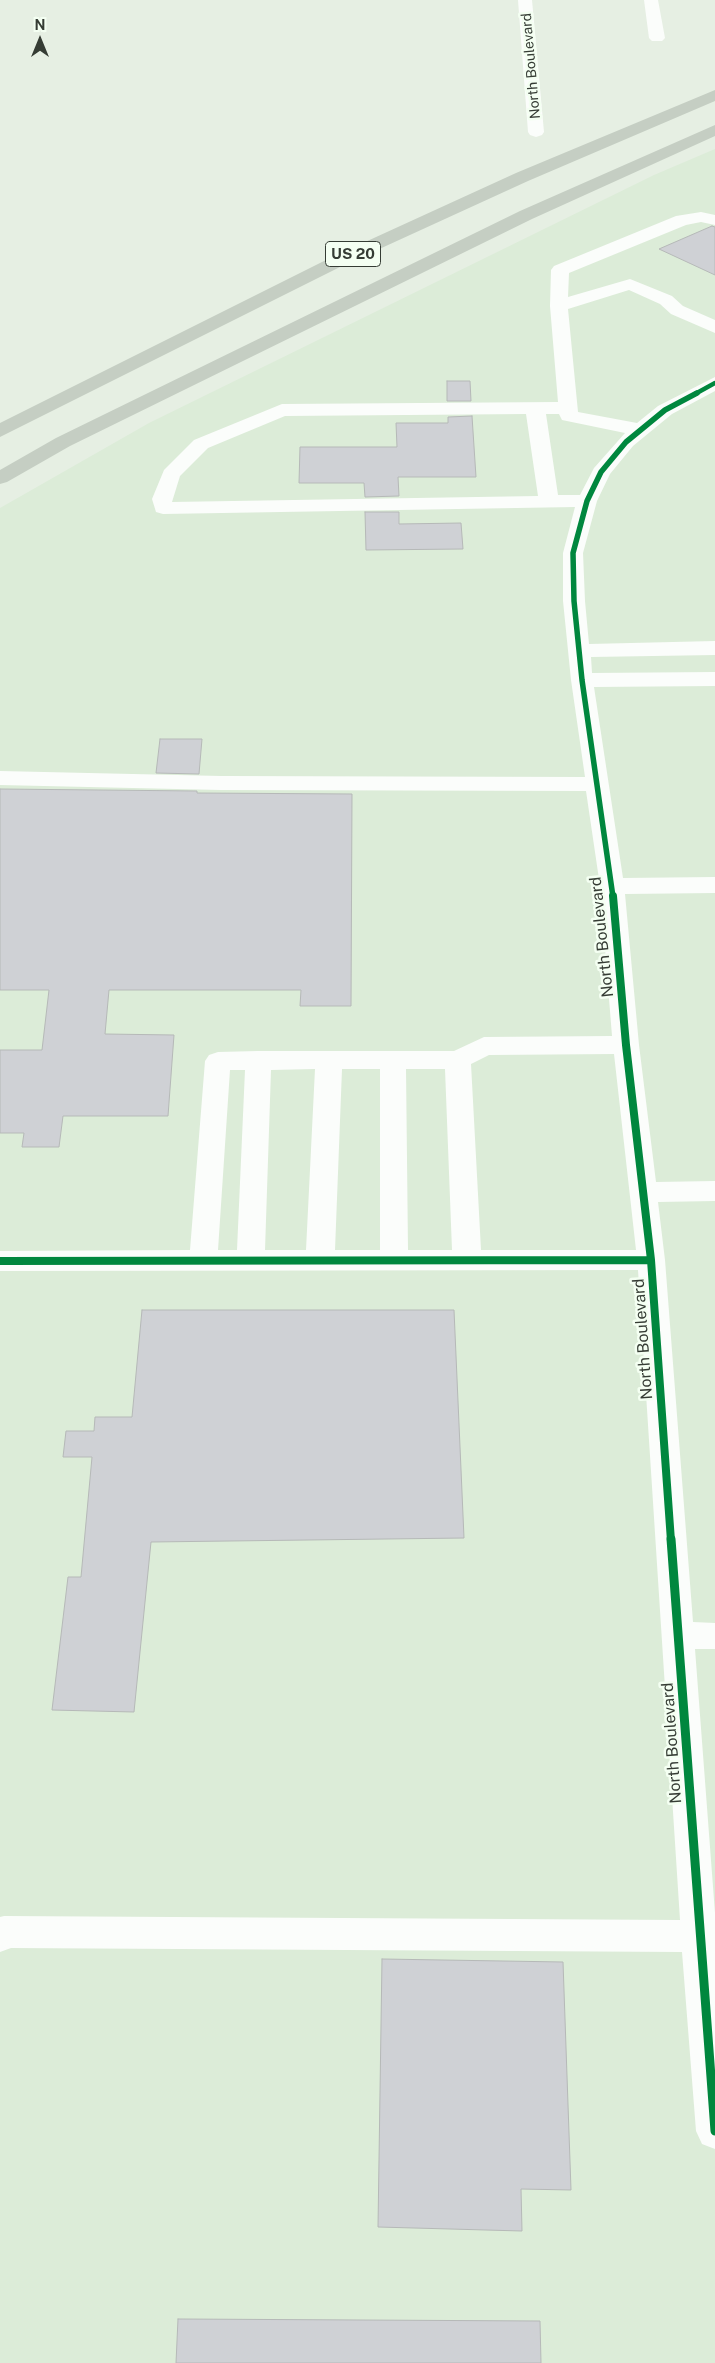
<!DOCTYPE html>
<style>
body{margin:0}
#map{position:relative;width:715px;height:2363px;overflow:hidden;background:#e6efe3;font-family:"Public Sans",sans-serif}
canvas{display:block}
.north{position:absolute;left:15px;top:15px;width:50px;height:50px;-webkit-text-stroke:4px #f4fff2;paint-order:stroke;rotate:0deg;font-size:14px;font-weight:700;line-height:20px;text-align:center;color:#353c34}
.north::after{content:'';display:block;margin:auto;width:18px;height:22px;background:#353c34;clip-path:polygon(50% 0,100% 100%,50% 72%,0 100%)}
</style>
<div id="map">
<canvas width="715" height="2363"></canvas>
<div class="north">N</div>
</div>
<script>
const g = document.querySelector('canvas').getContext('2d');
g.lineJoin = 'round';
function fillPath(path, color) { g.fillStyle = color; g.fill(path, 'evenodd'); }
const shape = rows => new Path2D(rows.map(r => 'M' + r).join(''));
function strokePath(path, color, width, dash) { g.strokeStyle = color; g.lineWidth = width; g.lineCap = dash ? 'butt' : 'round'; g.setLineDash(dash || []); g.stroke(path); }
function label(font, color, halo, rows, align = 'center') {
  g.font = font + ' "Public Sans",sans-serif'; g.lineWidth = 5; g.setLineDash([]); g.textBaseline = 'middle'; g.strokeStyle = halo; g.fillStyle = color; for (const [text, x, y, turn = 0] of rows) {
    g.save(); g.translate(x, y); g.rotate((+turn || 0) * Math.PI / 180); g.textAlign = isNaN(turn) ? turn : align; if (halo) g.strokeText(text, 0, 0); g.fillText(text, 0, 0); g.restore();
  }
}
fillPath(shape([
 [715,149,715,2363,0,2363,0,508,149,423,654,175]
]), '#dcecd8');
const building = shape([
 [712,226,715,227,715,275,659,249,712,226],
 [447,381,470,381,471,401,447,401,447,381],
 [472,416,476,477,398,477,399,496,365,497,364,483,299,483,300,447,397,447,396,423,448,423,448,417,472,416],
 [365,512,399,512,399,524,461,523,463,549,366,550,365,512],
 [160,739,202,739,199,774,156,773,160,739],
 [0,789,197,791,197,793,352,794,351,1006,300,1006,301,990,109,990,105,1034,174,1035,168,1116,63,1116,59,1147,22,1147,24,1133,0,1133,0,1050,42,1050,49,990,0,990,0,789],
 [142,1310,454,1310,464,1538,151,1542,134,1712,52,1710,68,1577,81,1577,92,1457,63,1457,66,1431,94,1431,95,1417,132,1417,142,1310],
 [382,1959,563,1962,571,2190,521,2189,522,2231,378,2227,382,1959],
 [178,2319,540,2321,541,2363,176,2363,178,2319]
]);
fillPath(building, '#cfd1d5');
strokePath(building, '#b6b9b8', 1);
fillPath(shape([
 [518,0,532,0,544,132,542,135,536,137,530,135,528,132,518,0],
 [644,0,658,0,665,38,662,41,652,41,649,38,644,0],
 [701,212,715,215,715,225,701,222,686,225,569,273,568,297,630,279,672,296,683,306,715,320,715,333,671,314,660,304,629,290,568,309,578,412,637,423,658,406,715,377,715,391,672,414,633,446,610,474,597,501,583,553,585,601,589,644,715,641,715,655,591,657,592,673,715,672,715,686,594,687,623,878,715,877,715,893,625,894,639,1045,656,1182,715,1181,715,1201,658,1202,665,1260,693,1622,715,1623,715,1649,695,1649,715,1913,715,2149,702,2144,696,2131,682,1952,11,1948,0,1952,0,1917,4,1916,680,1920,638,1270,0,1271,0,1251,190,1250,205,1061,209,1055,218,1052,258,1051,454,1051,484,1037,612,1036,600,886,586,791,221,790,0,785,0,771,221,776,585,777,571,680,563,601,563,553,575,507,163,514,156,512,152,499,164,470,194,440,282,404,558,402,550,306,551,270,554,266,676,216,701,212],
 [526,414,538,496,172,502,180,476,208,448,285,416,526,414],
 [546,414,559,414,562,420,625,433,594,468,580,495,558,495,546,414],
 [614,1054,636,1250,481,1250,471,1064,489,1055,614,1054],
 [315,1069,306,1250,265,1250,271,1070,315,1069],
 [342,1069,380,1069,380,1250,335,1250,342,1069],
 [406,1069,445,1069,452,1250,408,1250,406,1069],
 [230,1070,245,1070,237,1250,218,1250,230,1070]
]), '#fbfdfb');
fillPath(shape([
 [715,90,715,101,528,181,340,267,0,437,0,423,328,259,516,173,715,90],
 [715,125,715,136,532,219,70,446,7,482,0,484,0,470,56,438,520,211,715,125]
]), '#c5cec3');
strokePath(shape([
 [695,394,715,383]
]), '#00873e', 4.5);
strokePath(shape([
 [613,897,582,680,574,601,573,553,587,501,601,472,626,442,665,410,697,393]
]), '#00873e', 5.5);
strokePath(shape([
 [613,896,626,1045,651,1260,671,1541],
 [0,1261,651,1260]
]), '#00873e', 8);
strokePath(shape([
 [671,1539,715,2131]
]), '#00873e', 9);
label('14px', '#353c34', '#f4fff2', [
 ["North Boulevard",531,66,-95]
]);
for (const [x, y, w] of [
 [353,254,55]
]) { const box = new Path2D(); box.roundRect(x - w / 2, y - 12.5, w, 25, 4); g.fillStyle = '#f4fff2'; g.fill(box); strokePath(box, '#353c34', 1); }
label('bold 15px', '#353c34', null, [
 ["US 20",353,254]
]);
label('16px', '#353c34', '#f4fff2', [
 ["North Boulevard",602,937,-96],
 ["North Boulevard",643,1339,-94],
 ["North Boulevard",672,1743,-94]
]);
</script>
